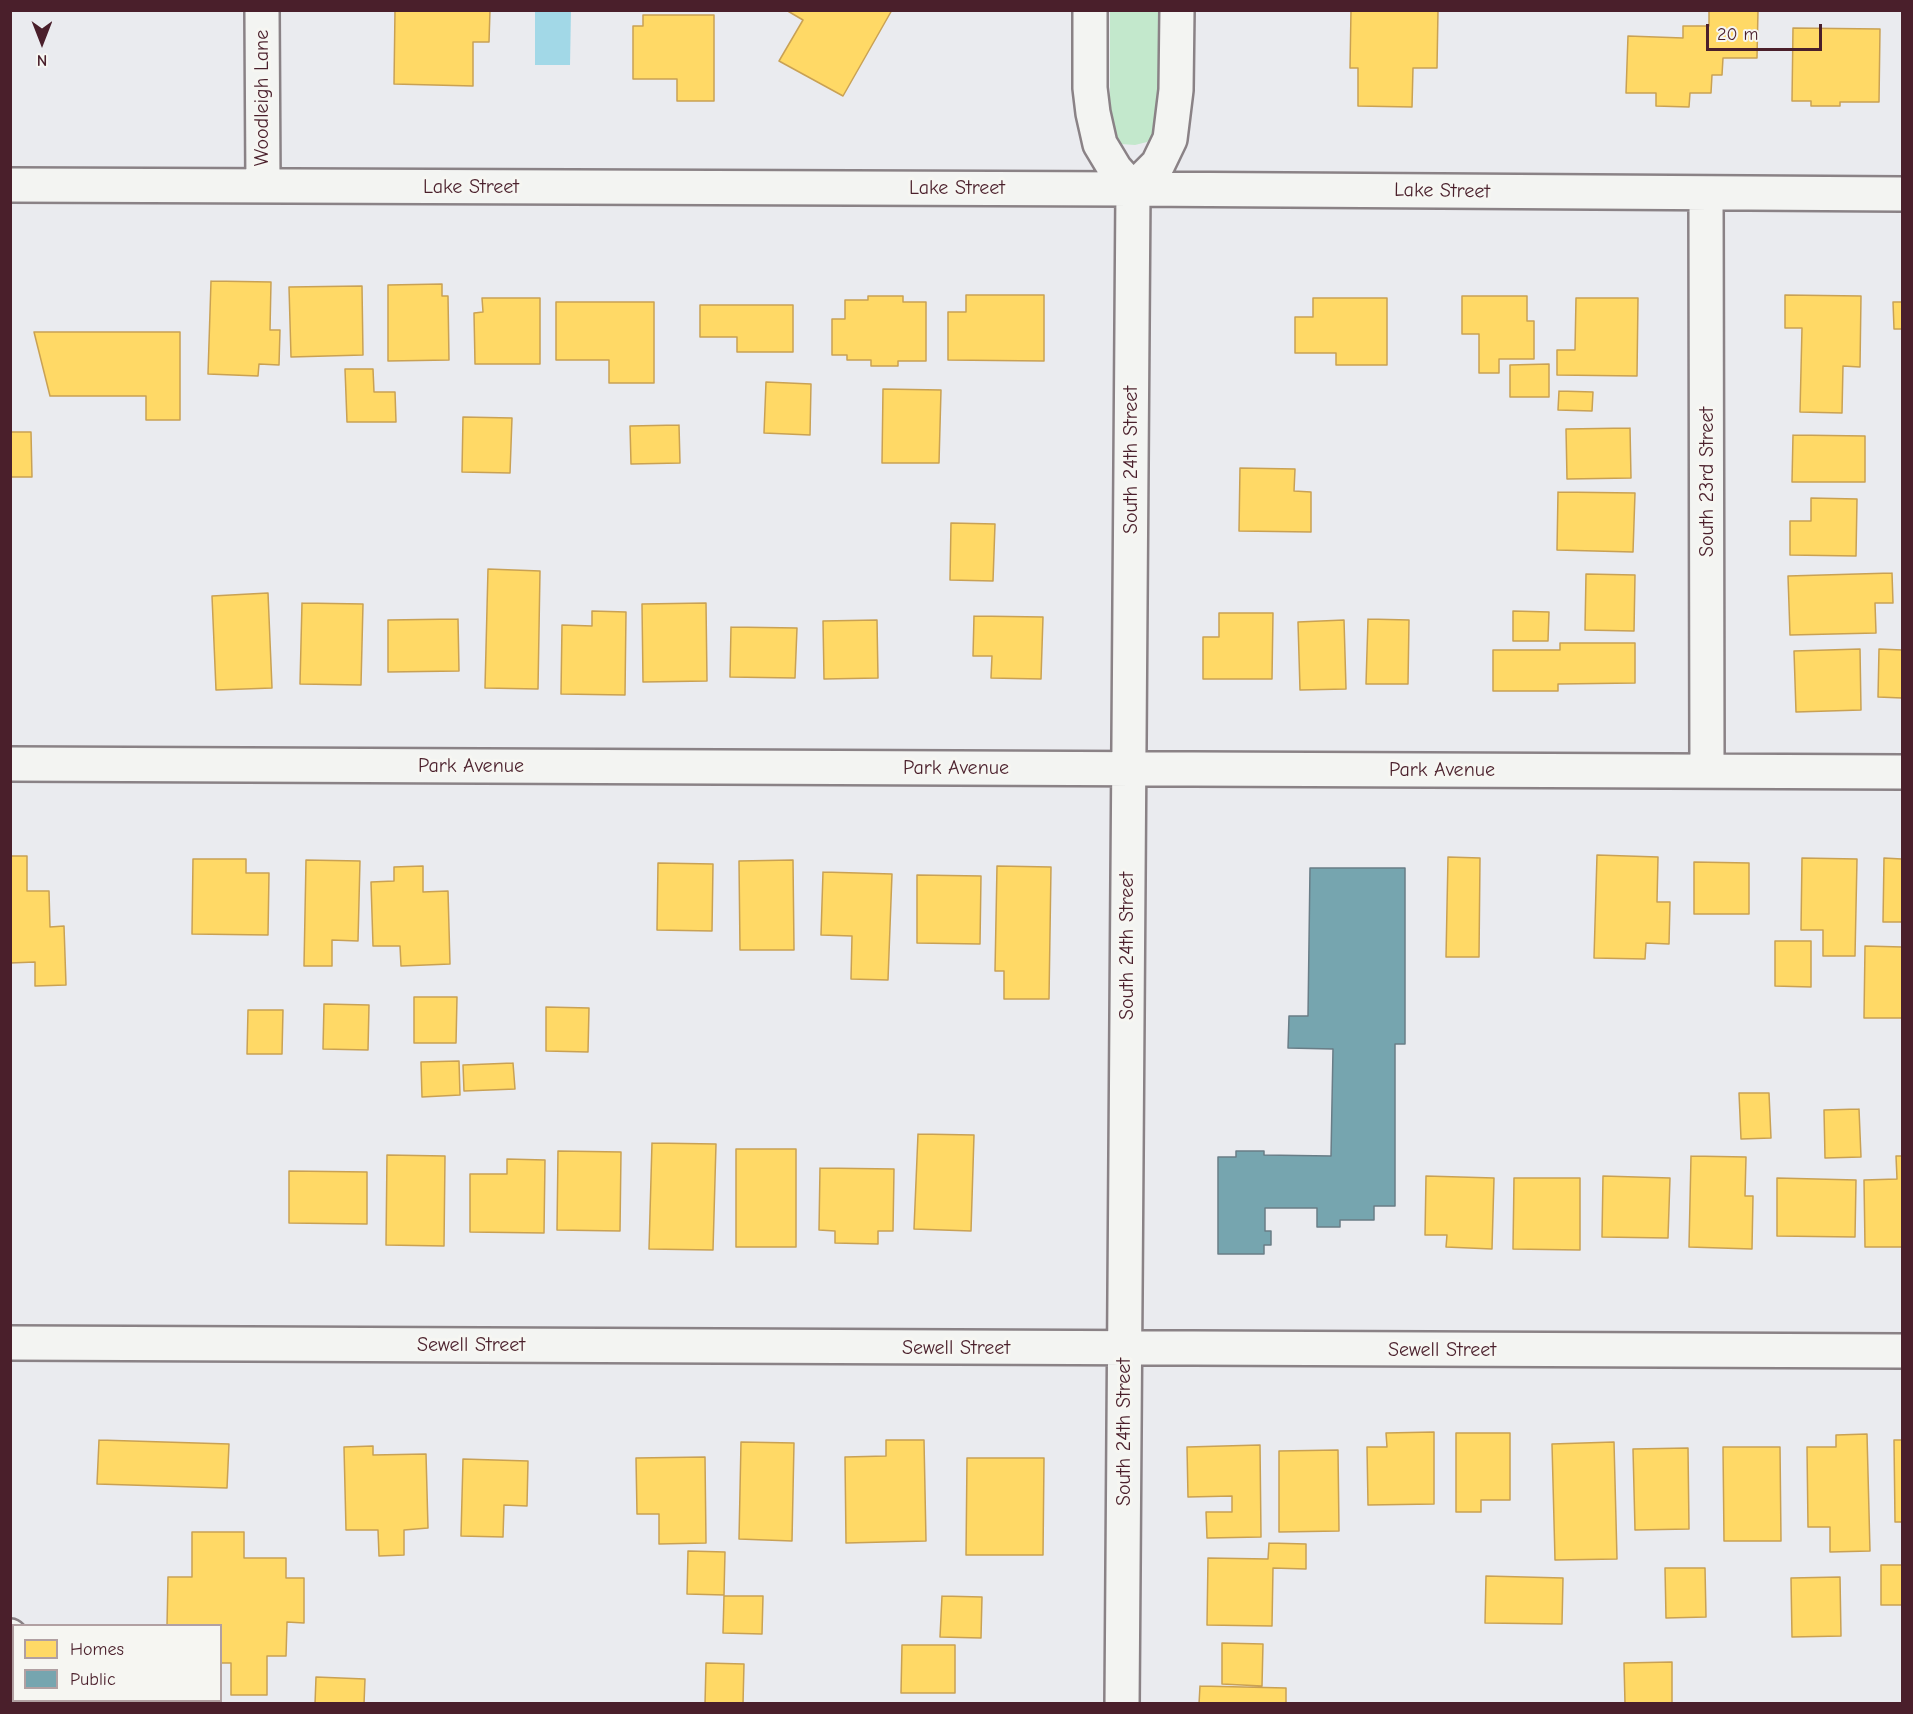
<!DOCTYPE html>
<style>
body{margin:0}
#map{position:relative;width:1913px;height:1714px;overflow:hidden;background:#eaebef;font-family:"Comic Neue",sans-serif}
canvas{display:block}
.frame{position:absolute;inset:0;border:12px solid #4a1f2b;pointer-events:none}
.legend{position:absolute;left:12px;top:1624px;width:210px;height:78px;box-sizing:border-box;background:#f6f6f2;border:2px solid #b1a0a2;margin:0;padding:8px 10px;list-style:none;font-size:18px;color:#4a1f2b}
.legend li{display:flex;align-items:center;gap:12px;height:30px}
.legend b{width:30px;border:2px solid #b1a0a2}
.north{position:absolute;left:12px;top:12px;width:60px;height:60px;-webkit-text-stroke:4px #f6f6f2;paint-order:stroke;rotate:180deg;font-size:16px;font-weight:700;line-height:24px;text-align:center;color:#4a1f2b}
.north::after{content:'';display:block;margin:auto;width:21px;height:27px;background:#4a1f2b;clip-path:polygon(50% 0,100% 100%,50% 72%,0 100%)}
.scale{position:absolute;left:1706px;top:24px;width:116px;height:27px;box-sizing:border-box;border:3px solid #4a1f2b;border-top:0;padding-left:8px;font-size:18px;line-height:21px;white-space:nowrap;color:#4a1f2b;-webkit-text-stroke:4px #f6f6f2;paint-order:stroke}
</style>
<div id="map">
<canvas width="1913" height="1714"></canvas>
<div class="frame"></div>
<ul class="legend">
<li><b style="height:16px;background:#ffd966"></b>Homes</li>
<li><b style="height:16px;background:#76a5af"></b>Public</li>
</ul>
<div class="north">N</div>
<div class="scale">20 m</div>
</div>
<script>
const g = document.querySelector('canvas').getContext('2d');
g.lineJoin = 'round';
function fillPath(path, color) { g.fillStyle = color; g.fill(path, 'evenodd'); }
const shape = rows => new Path2D(rows.map(r => 'M' + r).join(''));
function strokePath(path, color, width, dash) { g.strokeStyle = color; g.lineWidth = width; g.lineCap = dash ? 'butt' : 'round'; g.setLineDash(dash || []); g.stroke(path); }
function label(font, color, halo, rows, align = 'center') {
  g.font = font + ' "Comic Neue",sans-serif'; g.lineWidth = 6; g.setLineDash([]); g.textBaseline = 'middle'; g.strokeStyle = halo; g.fillStyle = color; for (const [text, x, y, turn = 0] of rows) {
    g.save(); g.translate(x, y); g.rotate((+turn || 0) * Math.PI / 180); g.textAlign = isNaN(turn) ? turn : align; if (halo) g.strokeText(text, 0, 0); g.fillText(text, 0, 0); g.restore();
  }
}
fillPath(shape([
 [1110,11,1161,11,1160,121,1154,134,1147,142,1135,145,1121,144,1113,134,1110,118]
]), '#c3e8cc');
fillPath(shape([
 [535,11,571,11,570,65,535,65]
]), '#a2d8e7');
const homes = shape([
 [395,10,490,10,489,42,473,42,473,86,394,84,395,10],
 [786,10,892,10,843,96,779,61,803,20,786,10],
 [1351,10,1438,10,1437,68,1413,68,1412,107,1358,106,1358,68,1350,68,1351,10],
 [1709,10,1758,10,1757,58,1723,58,1722,75,1712,75,1711,93,1690,93,1689,107,1656,106,1656,93,1626,93,1628,36,1683,38,1683,26,1709,26,1709,10],
 [643,15,714,15,714,101,677,101,677,79,633,79,633,26,643,26,643,15],
 [1793,28,1880,29,1879,102,1840,102,1840,106,1811,106,1811,101,1792,101,1793,28],
 [211,281,271,282,270,330,280,330,279,365,259,364,258,376,208,374,211,281],
 [442,284,442,296,448,296,449,360,388,361,388,285,442,284],
 [362,286,363,355,291,357,289,287,362,286],
 [966,295,1044,295,1044,361,948,360,948,312,966,312,966,295],
 [1785,295,1861,296,1860,367,1843,366,1842,413,1800,412,1802,328,1785,328,1785,295],
 [868,296,903,296,903,302,926,302,926,361,898,361,898,366,871,366,871,360,847,360,847,355,832,355,832,319,845,319,845,300,868,300,868,296],
 [1462,296,1527,296,1527,321,1534,321,1534,359,1499,359,1499,373,1479,373,1479,334,1462,334,1462,296],
 [482,298,540,298,540,364,475,364,474,313,483,312,482,298],
 [1313,298,1387,298,1387,365,1336,365,1336,353,1295,353,1295,317,1313,317,1313,298],
 [1576,298,1638,298,1637,376,1557,375,1557,350,1575,350,1576,298],
 [556,302,654,302,654,383,609,383,609,360,556,360,556,302],
 [1893,302,1902,302,1902,329,1894,329,1893,302],
 [700,305,793,305,793,352,737,352,737,337,700,337,700,305],
 [34,332,180,332,180,420,146,420,146,396,50,396,34,332],
 [1549,364,1549,397,1510,397,1510,365,1549,364],
 [345,369,373,369,374,392,395,392,396,422,347,422,345,369],
 [766,382,811,384,810,435,764,433,766,382],
 [883,389,941,390,939,463,882,463,883,389],
 [1559,391,1593,392,1592,411,1558,410,1559,391],
 [463,417,512,418,510,473,462,472,463,417],
 [679,425,680,463,631,464,630,426,679,425],
 [1630,428,1631,478,1567,479,1566,429,1630,428],
 [10,432,31,432,32,477,10,477,10,432],
 [1793,435,1865,436,1865,482,1792,482,1793,435],
 [1240,468,1295,469,1294,491,1311,492,1311,532,1239,531,1240,468],
 [1558,492,1635,493,1633,552,1557,550,1558,492],
 [1811,498,1857,499,1856,556,1790,555,1790,521,1811,521,1811,498],
 [951,523,995,524,993,581,950,580,951,523],
 [488,569,540,571,538,689,485,688,488,569],
 [1892,573,1893,603,1875,603,1876,633,1790,635,1788,576,1892,573],
 [1586,574,1635,575,1634,631,1585,630,1586,574],
 [268,593,272,688,216,690,212,596,268,593],
 [302,603,363,604,361,685,300,684,302,603],
 [706,603,707,681,643,682,642,604,706,603],
 [592,611,626,612,625,695,561,694,562,625,592,626,592,611],
 [1513,611,1549,612,1548,641,1513,641,1513,611],
 [1219,613,1273,613,1272,679,1203,679,1203,637,1219,637,1219,613],
 [974,616,1043,617,1041,679,991,678,992,656,973,656,974,616],
 [458,619,459,671,388,672,388,620,458,619],
 [1368,619,1409,620,1408,684,1366,684,1368,619],
 [877,620,878,678,824,679,823,621,877,620],
 [1344,620,1346,689,1300,690,1298,622,1344,620],
 [731,627,797,628,795,678,730,677,731,627],
 [1560,643,1635,643,1635,683,1558,684,1558,691,1493,691,1493,650,1560,650,1560,643],
 [1860,649,1861,710,1796,712,1794,651,1860,649],
 [1879,649,1902,650,1902,698,1878,697,1879,649],
 [1597,855,1658,857,1657,902,1670,902,1669,944,1646,943,1645,959,1594,958,1597,855],
 [10,856,27,856,27,891,49,891,50,927,64,926,66,985,35,986,35,962,10,963,10,856],
 [1448,857,1480,858,1479,957,1446,957,1448,857],
 [1802,858,1857,859,1855,956,1823,956,1823,930,1801,930,1802,858],
 [1884,858,1902,859,1902,922,1883,922,1884,858],
 [193,859,246,859,246,873,269,873,268,935,192,934,193,859],
 [306,860,360,861,358,941,332,940,332,966,304,966,306,860],
 [793,860,794,950,740,950,739,861,793,860],
 [1694,862,1749,863,1749,914,1694,914,1694,862],
 [658,863,713,864,712,931,657,930,658,863],
 [423,866,423,892,448,891,450,964,401,966,400,946,373,946,371,882,394,881,394,867,423,866],
 [997,866,1051,867,1049,999,1004,999,1004,971,995,971,997,866],
 [823,872,892,874,888,980,851,979,852,936,821,935,823,872],
 [917,875,981,876,980,944,917,943,917,875],
 [1775,941,1811,941,1811,987,1775,986,1775,941],
 [1865,946,1902,947,1902,1018,1864,1018,1865,946],
 [414,997,457,997,456,1043,414,1043,414,997],
 [324,1004,369,1005,368,1050,323,1049,324,1004],
 [546,1007,589,1008,588,1052,546,1051,546,1007],
 [248,1010,283,1010,282,1054,247,1054,248,1010],
 [459,1061,460,1095,422,1097,421,1062,459,1061],
 [513,1063,515,1089,464,1091,463,1065,513,1063],
 [1739,1093,1769,1093,1771,1138,1741,1139,1739,1093],
 [1859,1109,1861,1157,1825,1158,1824,1110,1859,1109],
 [918,1134,974,1135,971,1231,914,1229,918,1134],
 [652,1143,716,1144,713,1250,649,1249,652,1143],
 [736,1149,796,1149,796,1247,736,1247,736,1149],
 [558,1151,621,1152,620,1231,557,1230,558,1151],
 [387,1155,445,1156,444,1246,386,1245,387,1155],
 [1691,1156,1746,1157,1745,1196,1753,1196,1752,1249,1689,1247,1691,1156],
 [1896,1156,1902,1156,1902,1247,1865,1247,1864,1180,1897,1179,1896,1156],
 [507,1159,545,1160,544,1233,470,1232,470,1174,507,1174,507,1159],
 [820,1168,894,1169,893,1231,878,1231,878,1244,835,1243,835,1231,819,1230,820,1168],
 [289,1171,367,1172,367,1224,289,1223,289,1171],
 [1426,1176,1494,1178,1492,1249,1446,1247,1447,1235,1425,1235,1426,1176],
 [1603,1176,1670,1178,1668,1238,1602,1237,1603,1176],
 [1514,1178,1580,1178,1580,1250,1513,1249,1514,1178],
 [1777,1178,1856,1180,1855,1237,1777,1236,1777,1178],
 [1434,1432,1434,1504,1368,1505,1367,1447,1387,1447,1386,1433,1434,1432],
 [1456,1433,1510,1433,1510,1500,1481,1500,1481,1512,1456,1512,1456,1433],
 [1867,1434,1870,1551,1830,1552,1830,1527,1808,1527,1807,1447,1836,1447,1836,1435,1867,1434],
 [99,1440,229,1444,227,1488,97,1484,99,1440],
 [886,1440,924,1440,926,1541,846,1543,845,1457,886,1456,886,1440],
 [1894,1440,1902,1440,1902,1522,1895,1522,1894,1440],
 [741,1442,794,1443,792,1541,739,1539,741,1442],
 [1614,1442,1617,1559,1555,1560,1552,1444,1614,1442],
 [1260,1445,1261,1537,1207,1538,1206,1512,1232,1512,1232,1496,1188,1497,1187,1447,1260,1445],
 [373,1446,373,1455,426,1454,428,1528,404,1530,404,1555,379,1556,378,1530,346,1530,344,1447,373,1446],
 [1723,1447,1780,1447,1781,1541,1724,1541,1723,1447],
 [1688,1448,1689,1529,1635,1530,1633,1449,1688,1448],
 [1338,1450,1339,1531,1279,1532,1279,1451,1338,1450],
 [705,1457,706,1543,659,1544,659,1514,637,1514,636,1458,705,1457],
 [967,1458,1044,1458,1043,1555,966,1555,967,1458],
 [463,1459,528,1461,527,1506,504,1505,503,1537,461,1536,463,1459],
 [192,1532,244,1532,244,1558,286,1558,286,1578,304,1578,304,1623,287,1622,286,1656,267,1656,267,1695,231,1695,231,1663,220,1663,220,1626,167,1626,168,1577,192,1577,192,1532],
 [1269,1543,1306,1544,1306,1569,1273,1568,1272,1626,1207,1625,1208,1558,1268,1559,1269,1543],
 [688,1551,725,1552,724,1595,687,1594,688,1551],
 [1881,1565,1902,1565,1902,1605,1881,1605,1881,1565],
 [1665,1568,1705,1568,1706,1617,1666,1618,1665,1568],
 [1486,1576,1563,1578,1562,1624,1485,1623,1486,1576],
 [1840,1577,1841,1636,1792,1637,1791,1578,1840,1577],
 [724,1596,763,1596,762,1634,723,1633,724,1596],
 [942,1596,982,1597,981,1638,940,1637,942,1596],
 [1222,1643,1263,1644,1262,1686,1222,1684,1222,1643],
 [902,1645,955,1645,955,1693,901,1693,902,1645],
 [1672,1662,1672,1704,1625,1704,1624,1663,1672,1662],
 [706,1663,744,1664,743,1704,705,1704,706,1663],
 [316,1677,365,1679,364,1704,315,1704,316,1677],
 [1200,1686,1286,1688,1286,1704,1199,1704,1200,1686]
]);
fillPath(homes, '#ffd966');
strokePath(homes, '#c9a154', 1.5);
const public = shape([
 [1310,868,1405,868,1405,1044,1395,1044,1395,1206,1374,1206,1374,1220,1340,1220,1340,1227,1317,1227,1317,1208,1265,1208,1265,1231,1271,1231,1271,1245,1264,1245,1264,1254,1218,1254,1218,1157,1236,1157,1236,1151,1264,1151,1264,1155,1331,1156,1333,1049,1288,1048,1289,1016,1308,1016,1310,868]
]);
fillPath(public, '#76a5af');
strokePath(public, '#697d87', 1.5);
const minor = shape([
 [262,10,263,186],
 [1090,10,1090,88,1093,113,1100,144,1115,169,1133,189,1122,1704],
 [10,185,1133,189,1902,194],
 [1133,189,1158,164,1170,139,1176,90,1177,10],
 [1706,194,1707,771],
 [10,764,1902,772],
 [10,1343,1902,1351]
]);
const major = shape([
 [10,1636,14,1648],
 [27,1700,28,1704]
]);
strokePath(minor, '#8a8286', 38);
strokePath(major, '#8a8286', 38);
strokePath(minor, '#f3f4f2', 33);
strokePath(major, '#f3f4f2', 33);
label('20px', '#4a1f2b', '#f6f6f2', [
 ["Woodleigh Lane",262,98,-90],
 ["Lake Street",471,187],
 ["Lake Street",957,188],
 ["Lake Street",1442,191,1],
 ["South 24th Street",1131,460,-90],
 ["South 23rd Street",1707,482,-90],
 ["Park Avenue",471,766],
 ["Park Avenue",956,768],
 ["Park Avenue",1442,770],
 ["South 24th Street",1127,946,-90],
 ["Sewell Street",471,1345],
 ["Sewell Street",956,1348],
 ["Sewell Street",1442,1350],
 ["South 24th Street",1124,1432,-90]
]);
</script>
